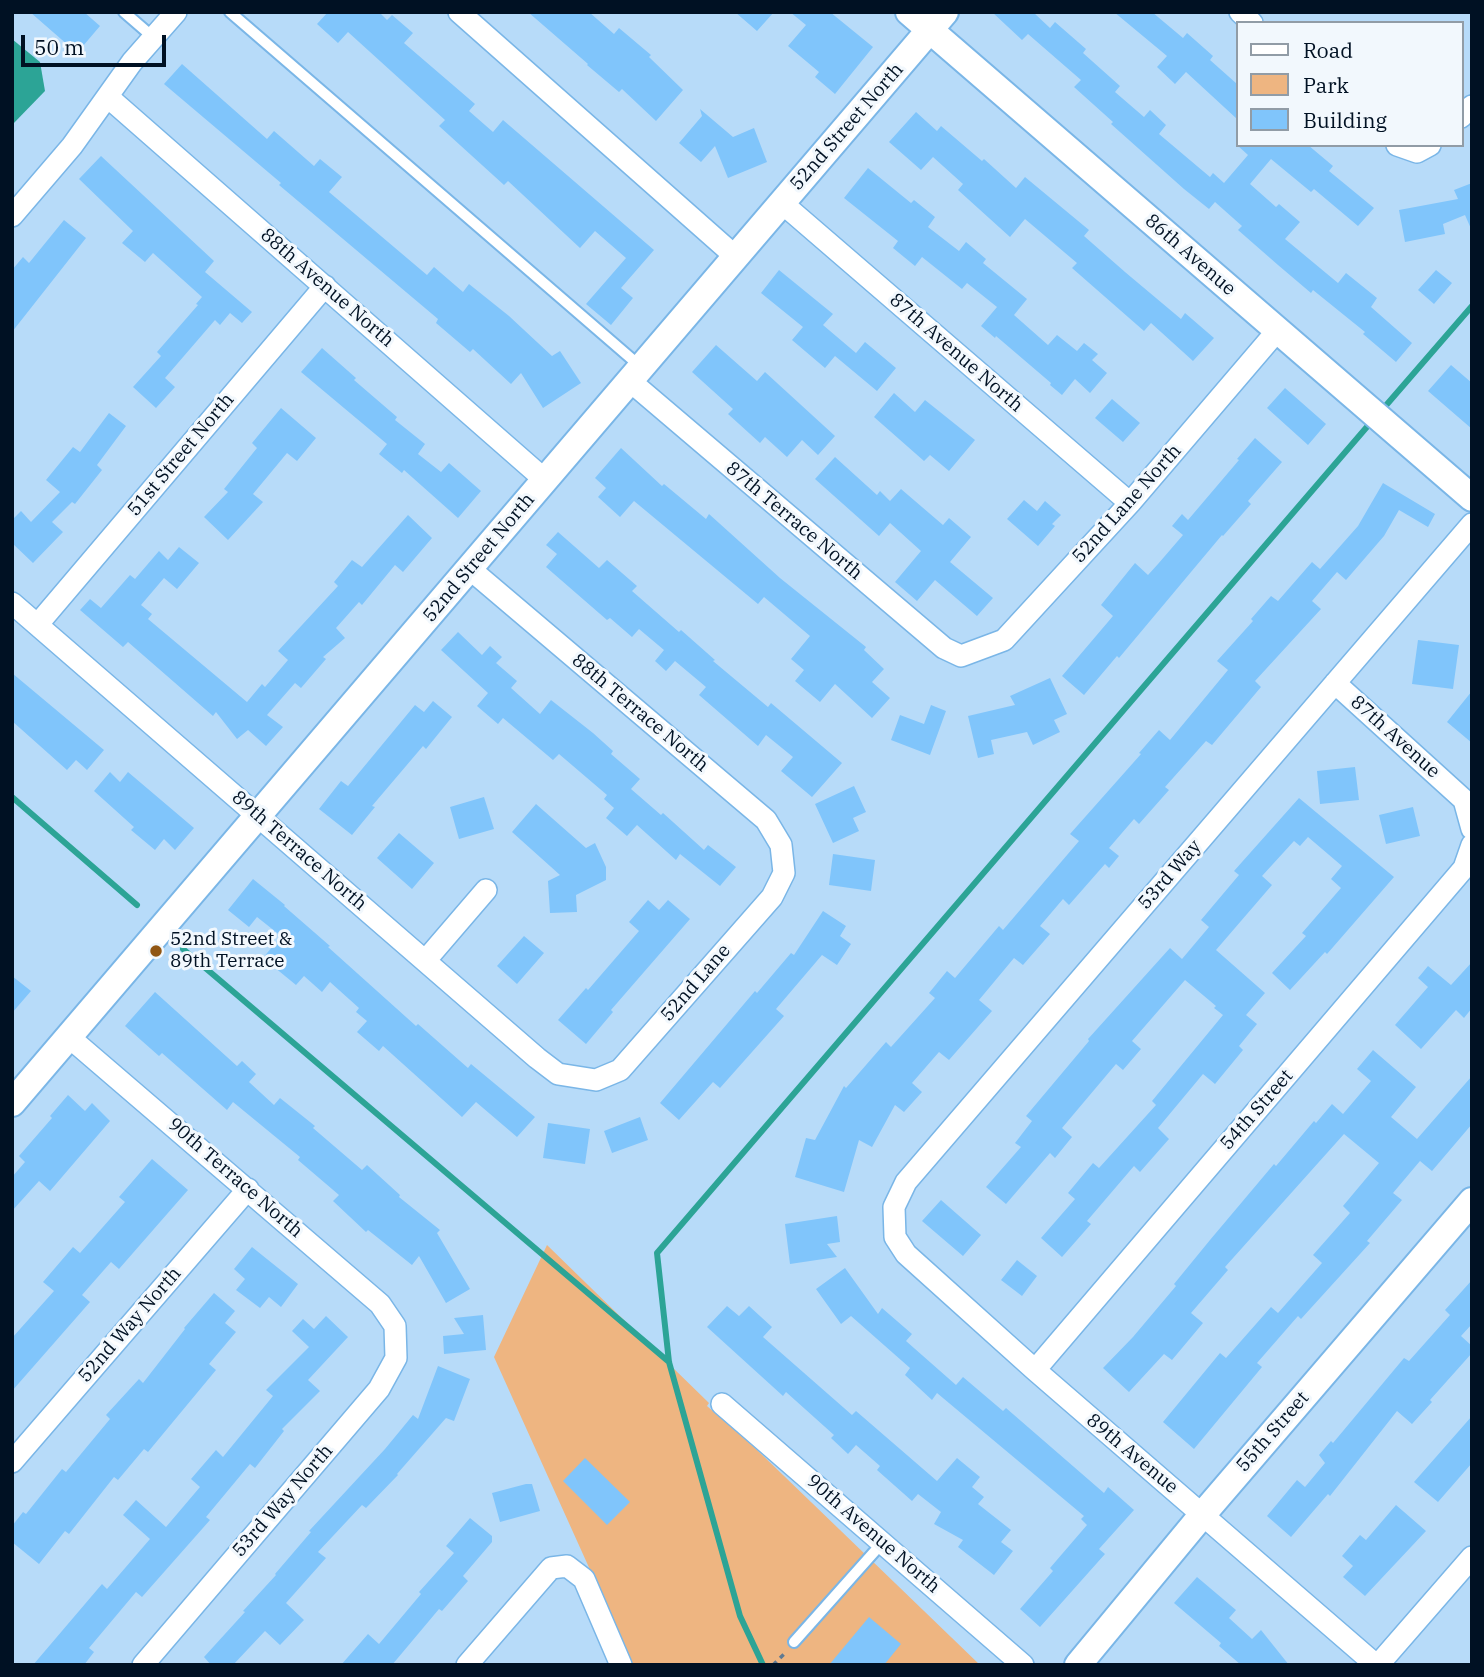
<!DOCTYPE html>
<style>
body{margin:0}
#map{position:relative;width:1484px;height:1677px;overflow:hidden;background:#b7dbf9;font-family:"IBM Plex Serif",serif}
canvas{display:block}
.frame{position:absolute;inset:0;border:14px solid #001123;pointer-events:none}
.legend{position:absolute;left:1236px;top:21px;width:228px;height:126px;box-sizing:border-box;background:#f2f8fd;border:2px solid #919ca6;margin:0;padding:9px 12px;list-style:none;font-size:21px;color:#001123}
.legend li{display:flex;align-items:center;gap:14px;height:35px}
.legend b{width:35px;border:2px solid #919ca6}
.scale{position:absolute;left:21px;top:35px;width:145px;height:32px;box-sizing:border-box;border:4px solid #001123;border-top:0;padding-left:9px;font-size:21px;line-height:24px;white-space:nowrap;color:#001123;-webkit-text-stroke:5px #f2f8fd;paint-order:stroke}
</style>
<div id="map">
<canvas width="1484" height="1677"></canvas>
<div class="frame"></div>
<ul class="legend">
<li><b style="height:9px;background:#fff"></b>Road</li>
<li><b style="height:19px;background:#eeb581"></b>Park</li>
<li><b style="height:19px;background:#80c5fb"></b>Building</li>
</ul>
<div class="scale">50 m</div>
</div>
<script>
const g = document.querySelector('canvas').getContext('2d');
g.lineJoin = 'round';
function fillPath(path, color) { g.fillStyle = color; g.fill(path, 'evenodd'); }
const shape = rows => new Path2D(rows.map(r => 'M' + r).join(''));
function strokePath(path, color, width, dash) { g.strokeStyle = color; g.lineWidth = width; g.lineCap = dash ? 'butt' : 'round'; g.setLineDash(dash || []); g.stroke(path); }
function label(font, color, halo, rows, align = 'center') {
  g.font = font + ' "IBM Plex Serif",serif'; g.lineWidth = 6; g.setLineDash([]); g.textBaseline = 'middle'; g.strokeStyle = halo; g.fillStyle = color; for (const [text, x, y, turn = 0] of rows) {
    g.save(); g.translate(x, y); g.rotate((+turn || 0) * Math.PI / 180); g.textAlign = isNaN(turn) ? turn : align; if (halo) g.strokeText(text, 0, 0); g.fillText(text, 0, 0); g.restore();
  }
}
fillPath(shape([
 [547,1245,709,1403,707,1406,755,1448,980,1665,633,1665,494,1357]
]), '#eeb581');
fillPath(shape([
 [12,39,40,62,45,91,12,125]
]), '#2ca496');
strokePath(shape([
 [1382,410,1472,306],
 [12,797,137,905],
 [183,949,669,1362],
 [763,1665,740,1616,669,1362,657,1253,1372,421]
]), '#2ca496', 6);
fillPath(shape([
 [30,12,84,12,100,26,77,53],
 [328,12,379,12,387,20,392,15,413,33,404,43,475,104,469,111,493,132,503,120,654,250,621,288,633,298,611,325,586,304,626,258,595,231,580,248,508,181,504,185,439,126,445,120,348,32,338,43,317,24],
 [528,12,589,12,614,34,619,28,651,55,649,57,683,90,656,121,622,89,619,92,587,65,588,64],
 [735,12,774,12,757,31],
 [790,12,830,12,873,47,835,94,815,77,819,72,788,46,806,25],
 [992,12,1033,12,1050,28,1055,22,1086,49,1083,53,1120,86,1115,92,1144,117,1150,110,1166,125,1159,134,1210,177,1213,173,1224,183,1248,155,1237,145,1308,145,1333,166,1329,171,1374,208,1358,226,1314,189,1311,192,1271,159,1250,184,1276,207,1279,204,1300,222,1285,239,1338,283,1346,273,1377,298,1371,307,1412,343,1396,362,1363,334,1365,332,1313,290,1311,293,1278,265,1238,230,1242,226,1215,202,1209,209,1184,189,1111,124,1113,122,1074,87,1081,80,1028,34,1022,40],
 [1114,12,1152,12,1183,38,1187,33,1213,56,1210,60,1237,84,1237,119,1186,72,1175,84,1157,67,1167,56],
 [182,64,267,139,274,131,314,166,320,159,342,177,329,192,427,275,434,267,463,292,469,284,509,316,552,356,560,351,581,383,543,408,521,373,511,384,473,349,470,352,436,323,438,319,279,185,281,183,164,84],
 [700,109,733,137,754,128,767,162,728,178,715,146,701,162,679,143,702,116],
 [916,112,937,131,941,126,982,161,984,159,1016,188,1025,177,1089,230,1084,236,1125,272,1181,319,1185,313,1214,338,1193,361,1151,323,1144,331,1072,268,1077,263,1025,219,1010,237,958,190,963,184,933,157,921,170,889,142],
 [101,156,214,261,205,272,252,312,242,323,230,313,220,325,215,320,165,378,175,387,156,408,133,387,161,356,157,352,198,305,196,304,202,297,153,253,145,262,122,243,133,231,79,179],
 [868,168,911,203,914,200,935,217,928,227,959,251,966,242,986,259,983,263,1027,299,1014,315,1048,345,1057,335,1077,351,1084,343,1098,354,1092,360,1107,373,1090,393,1075,379,1062,395,1050,385,1051,383,996,336,995,338,981,326,997,307,967,283,962,289,922,257,915,266,893,248,898,241,844,198],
 [1472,183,1472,231,1465,215,1443,224,1445,234,1405,242,1399,210,1458,199,1454,190],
 [64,220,86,238,12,332,12,270,23,257,29,263],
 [779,270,833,314,823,325,856,353,865,342,896,368,877,391,835,356,825,368,792,340,803,327,761,293],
 [1436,270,1452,283,1434,304,1418,290],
 [716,345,757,381,765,372,835,436,818,455,802,440,787,457,765,437,760,443,728,414,733,409,692,372],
 [322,348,356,378,354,380,397,417,395,420,425,444,418,454,441,472,449,463,481,491,458,518,404,470,402,473,379,454,387,444,301,372],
 [1451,365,1472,383,1472,429,1428,391],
 [1285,388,1326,424,1308,445,1267,408],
 [894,393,915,412,925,400,975,440,949,471,930,455,924,461,874,417],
 [1112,399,1140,423,1123,442,1095,418],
 [281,408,316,438,297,461,287,453,253,494,263,502,228,540,204,517,228,492,224,489,257,448,252,443],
 [109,413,126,426,97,465,102,470,75,504,72,502,52,522,63,532,33,563,12,543,12,520,21,511,31,522,60,492,46,480,73,447,80,452],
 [1255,438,1282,462,1248,501,1251,504,1223,536,1222,535,1119,658,1117,656,1084,695,1062,676,1113,616,1101,605,1135,563,1148,575,1158,564,1183,535,1172,526,1182,514,1188,520,1239,460,1237,459],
 [621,448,662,486,664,484,706,519,709,514,780,578,866,647,864,650,884,669,872,682,890,698,872,718,835,684,820,702,795,681,804,670,791,659,810,636,764,597,758,604,634,501,620,517,598,497,606,488,595,478],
 [835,457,877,495,880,491,890,501,901,489,943,525,949,518,971,537,950,562,993,598,977,616,935,580,917,601,895,582,921,551,890,523,879,536,815,479],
 [1383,483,1435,514,1428,527,1399,510,1384,536,1346,580,1337,572,1312,601,1321,609,1255,681,1261,687,1212,745,1206,741,1165,787,1169,790,1139,824,1134,819,1109,848,1119,856,1109,868,1105,864,1069,905,1063,899,1040,926,1050,934,1023,965,1014,958,979,1000,992,1011,949,1060,939,1052,912,1083,922,1092,904,1112,895,1105,872,1147,859,1140,844,1192,795,1177,806,1138,815,1140,844,1086,846,1088,886,1042,891,1047,935,998,929,993,947,971,955,978,999,926,1003,930,1079,841,1070,834,1141,754,1139,753,1159,730,1170,740,1228,670,1217,661,1253,621,1251,619,1271,596,1278,601,1312,562,1320,569,1358,526],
 [1024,500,1037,511,1045,501,1061,515,1052,524,1055,526,1038,546,1007,519],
 [408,515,432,538,403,572,395,565,362,605,359,602,336,628,345,638,323,657,326,659,301,688,295,683,267,715,283,727,266,746,248,730,237,739,216,712,213,716,128,642,123,647,80,610,90,599,101,608,130,575,135,579,159,551,168,560,179,547,199,563,177,589,164,578,141,605,152,614,148,619,247,702,262,684,265,687,288,660,278,651,338,586,334,582,352,560,362,567],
 [558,532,599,568,607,560,637,586,632,591,679,632,681,630,715,660,713,661,768,707,771,703,842,763,812,797,781,771,793,757,766,735,758,746,699,695,706,687,675,661,666,671,655,661,664,650,639,629,632,637,610,618,607,620,546,567,557,554,546,545],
 [458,632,482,655,490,646,502,657,496,663,517,681,511,688,540,714,551,700,593,733,613,751,611,754,640,779,631,789,661,815,663,813,704,850,708,845,736,867,720,886,680,854,676,860,637,825,627,836,606,818,614,808,604,799,607,795,559,754,553,760,503,718,498,724,477,706,488,693,441,650],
 [1418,640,1459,645,1453,689,1412,684],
 [12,673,104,750,87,770,76,760,67,770,12,721],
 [1050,678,1067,714,1054,720,1060,732,1033,745,1027,732,991,740,994,754,978,758,968,716,1015,705,1010,696],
 [1472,691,1472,743,1447,722],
 [433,701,452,717,426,749,423,746,372,806,375,807,352,835,319,809,341,781,348,786,415,705,424,712],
 [931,705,946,711,930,755,891,740,900,715,924,724],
 [1355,767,1359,800,1320,804,1317,771],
 [110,772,120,782,128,772,194,828,175,850,164,839,155,850,131,830,134,827,94,791],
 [854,786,866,812,853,818,859,831,833,843,815,804],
 [484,797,494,829,459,839,450,807],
 [1299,798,1394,877,1327,954,1325,952,1290,990,1272,973,1306,936,1302,933,1341,888,1331,879,1342,866,1308,837,1300,846,1294,841,1262,876,1272,885,1216,950,1265,993,1246,1015,1257,1024,1239,1046,1243,1050,1215,1084,1203,1074,1158,1128,1169,1139,1140,1172,1134,1166,1087,1221,1091,1224,1062,1257,1041,1238,1075,1199,1068,1193,1093,1163,1099,1168,1156,1105,1152,1101,1223,1015,1214,1008,1216,1006,1185,980,1132,1041,1141,1049,1123,1070,1116,1064,1062,1128,1072,1137,1055,1158,1050,1153,1006,1204,986,1187,1021,1147,1015,1143,1032,1121,1026,1116,1089,1041,1088,1039,1170,948,1182,959,1209,927,1201,920,1239,875,1234,871],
 [536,804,586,848,595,843,606,867,606,880,576,895,577,912,550,913,548,881,560,875,512,832],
 [1413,807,1420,836,1386,844,1379,815],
 [399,833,434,863,412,889,377,858],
 [833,854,875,860,871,891,829,885],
 [253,879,285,905,284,906,330,946,328,947,416,1026,418,1024,468,1068,471,1064,535,1117,517,1137,476,1102,462,1117,383,1046,379,1051,357,1032,367,1021,356,1012,359,1008,330,982,322,992,304,976,296,985,263,958,281,936,257,917,249,927,228,910],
 [648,900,659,910,668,900,690,919,611,1010,613,1012,586,1044,558,1020,586,988,588,990,639,931,629,922],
 [823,911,846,926,840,936,851,944,837,965,822,955,776,1009,784,1016,720,1088,713,1082,679,1120,660,1103,755,991,757,993,791,953,794,955],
 [524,936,544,953,517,984,497,966],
 [1472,962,1472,1008,1464,1018,1456,1010,1421,1049,1395,1025,1428,987,1418,978,1428,966,1451,985],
 [12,976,31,991,12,1013],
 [155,992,237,1066,242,1061,256,1074,249,1082,274,1105,280,1098,315,1126,313,1128,362,1170,367,1165,400,1195,399,1197,440,1230,437,1233,470,1289,446,1303,419,1256,412,1265,368,1230,366,1232,333,1201,339,1195,298,1160,300,1157,233,1102,227,1110,162,1053,159,1056,125,1026],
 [1373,1050,1416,1087,1391,1117,1417,1139,1472,1076,1472,1124,1432,1171,1420,1161,1393,1193,1402,1200,1367,1241,1370,1243,1301,1319,1298,1316,1257,1363,1262,1367,1194,1449,1163,1422,1220,1353,1226,1358,1271,1307,1278,1313,1322,1263,1313,1255,1350,1213,1343,1206,1379,1163,1344,1134,1225,1267,1228,1270,1191,1313,1203,1323,1172,1360,1164,1354,1129,1392,1103,1368,1133,1337,1176,1286,1174,1284,1210,1240,1274,1164,1276,1166,1314,1121,1316,1123,1332,1104,1343,1114,1371,1081,1357,1069],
 [68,1095,85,1111,92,1103,110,1121,50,1191,39,1181,12,1211,12,1177,25,1162,19,1156,52,1118,50,1116],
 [640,1117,648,1140,612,1153,604,1131],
 [548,1123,590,1129,585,1164,543,1158],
 [152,1159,188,1190,119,1269,111,1262,82,1295,90,1302,12,1391,12,1338,54,1291,43,1282,73,1247,80,1253,125,1202,119,1197],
 [941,1200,981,1235,963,1256,922,1221],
 [837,1216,840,1242,827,1244,837,1257,790,1264,785,1224],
 [252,1247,298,1284,281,1307,269,1297,260,1308,236,1290,245,1279,234,1269],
 [1017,1260,1037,1276,1022,1296,1001,1280],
 [845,1268,878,1314,882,1308,912,1334,906,1341,956,1385,963,1377,1003,1411,1006,1408,1104,1493,1108,1487,1134,1510,1099,1549,1105,1554,1040,1627,1020,1609,1053,1571,1050,1568,1087,1525,1081,1519,1084,1516,937,1393,932,1400,905,1375,910,1368,851,1316,841,1324,816,1289],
 [1472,1280,1472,1324,1461,1336,1472,1346,1472,1353,1430,1400,1432,1402,1412,1424,1397,1411,1330,1496,1328,1494,1291,1537,1267,1516,1297,1480,1305,1487,1325,1463,1319,1455,1331,1441,1333,1443,1404,1358,1409,1361,1450,1315,1445,1310],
 [214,1293,235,1311,225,1323,236,1332,209,1364,216,1370,148,1452,144,1449,118,1480,114,1477,69,1534,65,1531,39,1564,12,1542,12,1526,23,1512,26,1514,62,1469,66,1472,110,1419,106,1415,139,1379,143,1383,185,1329,184,1328],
 [727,1306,739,1316,749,1306,772,1327,763,1337,852,1415,856,1411,937,1481,957,1458,980,1477,972,1487,984,1497,978,1504,1011,1530,1001,1542,1013,1551,994,1575,958,1547,963,1540,934,1524,941,1512,918,1494,912,1501,877,1470,880,1466,856,1445,848,1454,831,1438,834,1435,786,1392,783,1396,707,1327],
 [483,1315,486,1350,444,1354,443,1336,464,1334,454,1318],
 [326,1316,348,1337,308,1380,320,1391,282,1429,284,1431,255,1468,250,1464,206,1517,210,1520,142,1597,136,1592,89,1648,94,1652,84,1665,33,1665,102,1584,107,1589,150,1539,123,1515,136,1500,166,1527,200,1487,191,1479,216,1450,223,1457,273,1396,266,1390,309,1347,292,1331,303,1319,314,1329],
 [438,1366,470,1379,454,1421,446,1418,397,1474,398,1475,366,1508,362,1505,318,1552,326,1558,286,1603,304,1620,280,1645,265,1631,233,1665,211,1665,204,1657,245,1612,243,1611,276,1575,275,1574,311,1532,309,1531,385,1449,413,1415,418,1419],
 [1472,1416,1472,1463,1438,1502,1414,1482],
 [585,1458,630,1502,607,1525,563,1481],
 [526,1484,532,1484,540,1511,500,1522,492,1493],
 [1396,1505,1426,1531,1365,1596,1343,1577,1353,1566,1342,1556,1360,1535,1366,1540],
 [470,1518,492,1536,492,1542,463,1576,468,1581,442,1611,439,1609,392,1665,341,1665,368,1634,379,1644,421,1594,419,1592,454,1553,446,1546],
 [1197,1577,1236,1610,1229,1618,1252,1639,1261,1630,1289,1665,1241,1665,1219,1646,1221,1643,1174,1603],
 [869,1617,901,1644,884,1665,829,1665]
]), '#80c5fb');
const service = shape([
 [124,12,154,38],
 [230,12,641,367],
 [794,1642,883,1542]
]);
const minor = shape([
 [459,12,736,257],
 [1240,12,1252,23],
 [108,97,545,480],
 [1461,117,1472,106],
 [1397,145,1417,152,1430,145],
 [782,203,1130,503],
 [12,216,72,146,132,62,176,12],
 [630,381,944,648,961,656,1004,640,1130,503,1277,331],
 [12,603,537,1058,558,1074,596,1080,620,1070,772,897,784,873,781,845,766,820,470,569],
 [38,624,325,286],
 [1335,683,1464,800,1472,829],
 [425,961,486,890],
 [69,1037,380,1304,395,1326,396,1358,379,1389,143,1665],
 [1035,1370,1464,868,1472,845],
 [722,1404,1023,1665],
 [12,1462,248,1189],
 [467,1665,551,1568,567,1566,584,1579,621,1665],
 [1376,1665,1035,1370,906,1254,895,1237,894,1207,906,1182,1472,524],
 [1378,1665,1472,1557]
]);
const tertiary = shape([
 [909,12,1472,498],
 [12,1103,945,12],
 [1078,1665,1203,1514,1472,1201]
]);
strokePath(service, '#7ab6e7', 14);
strokePath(minor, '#7ab6e7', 24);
strokePath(tertiary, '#7ab6e7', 30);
strokePath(shape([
 [773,1665,786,1652]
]), '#5f7a92', 3.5, [5, 5]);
strokePath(service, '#fff', 10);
strokePath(minor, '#fff', 21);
strokePath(tertiary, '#fff', 26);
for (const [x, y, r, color] of [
 [156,951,7,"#905613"]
]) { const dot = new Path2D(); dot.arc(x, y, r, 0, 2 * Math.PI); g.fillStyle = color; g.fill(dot); strokePath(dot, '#f2f8fd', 2.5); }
label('19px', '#001123', '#f2f8fd', [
 ["52nd Street North",847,127,-49],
 ["86th Avenue",1190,255,41],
 ["88th Avenue North",327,288,41],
 ["87th Avenue North",956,353,41],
 ["51st Street North",181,455,-50],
 ["52nd Lane North",1127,504,-48],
 ["87th Terrace North",794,521,40],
 ["52nd Street North",479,558,-50],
 ["88th Terrace North",640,713,40],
 ["87th Avenue",1395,737,42],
 ["89th Terrace North",299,851,41],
 ["53rd Way",1170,875,-49],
 ["52nd Lane",696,983,-49],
 ["54th Street",1257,1110,-49],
 ["90th Terrace North",235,1178,41],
 ["52nd Way North",130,1325,-49],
 ["55th Street",1273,1432,-49],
 ["89th Avenue",1132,1454,40],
 ["53rd Way North",283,1501,-49],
 ["90th Avenue North",873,1534,41]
]);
label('19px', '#001123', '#f2f8fd', [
 ["52nd Street &",170,940],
 ["89th Terrace",170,962]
], 'left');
</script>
